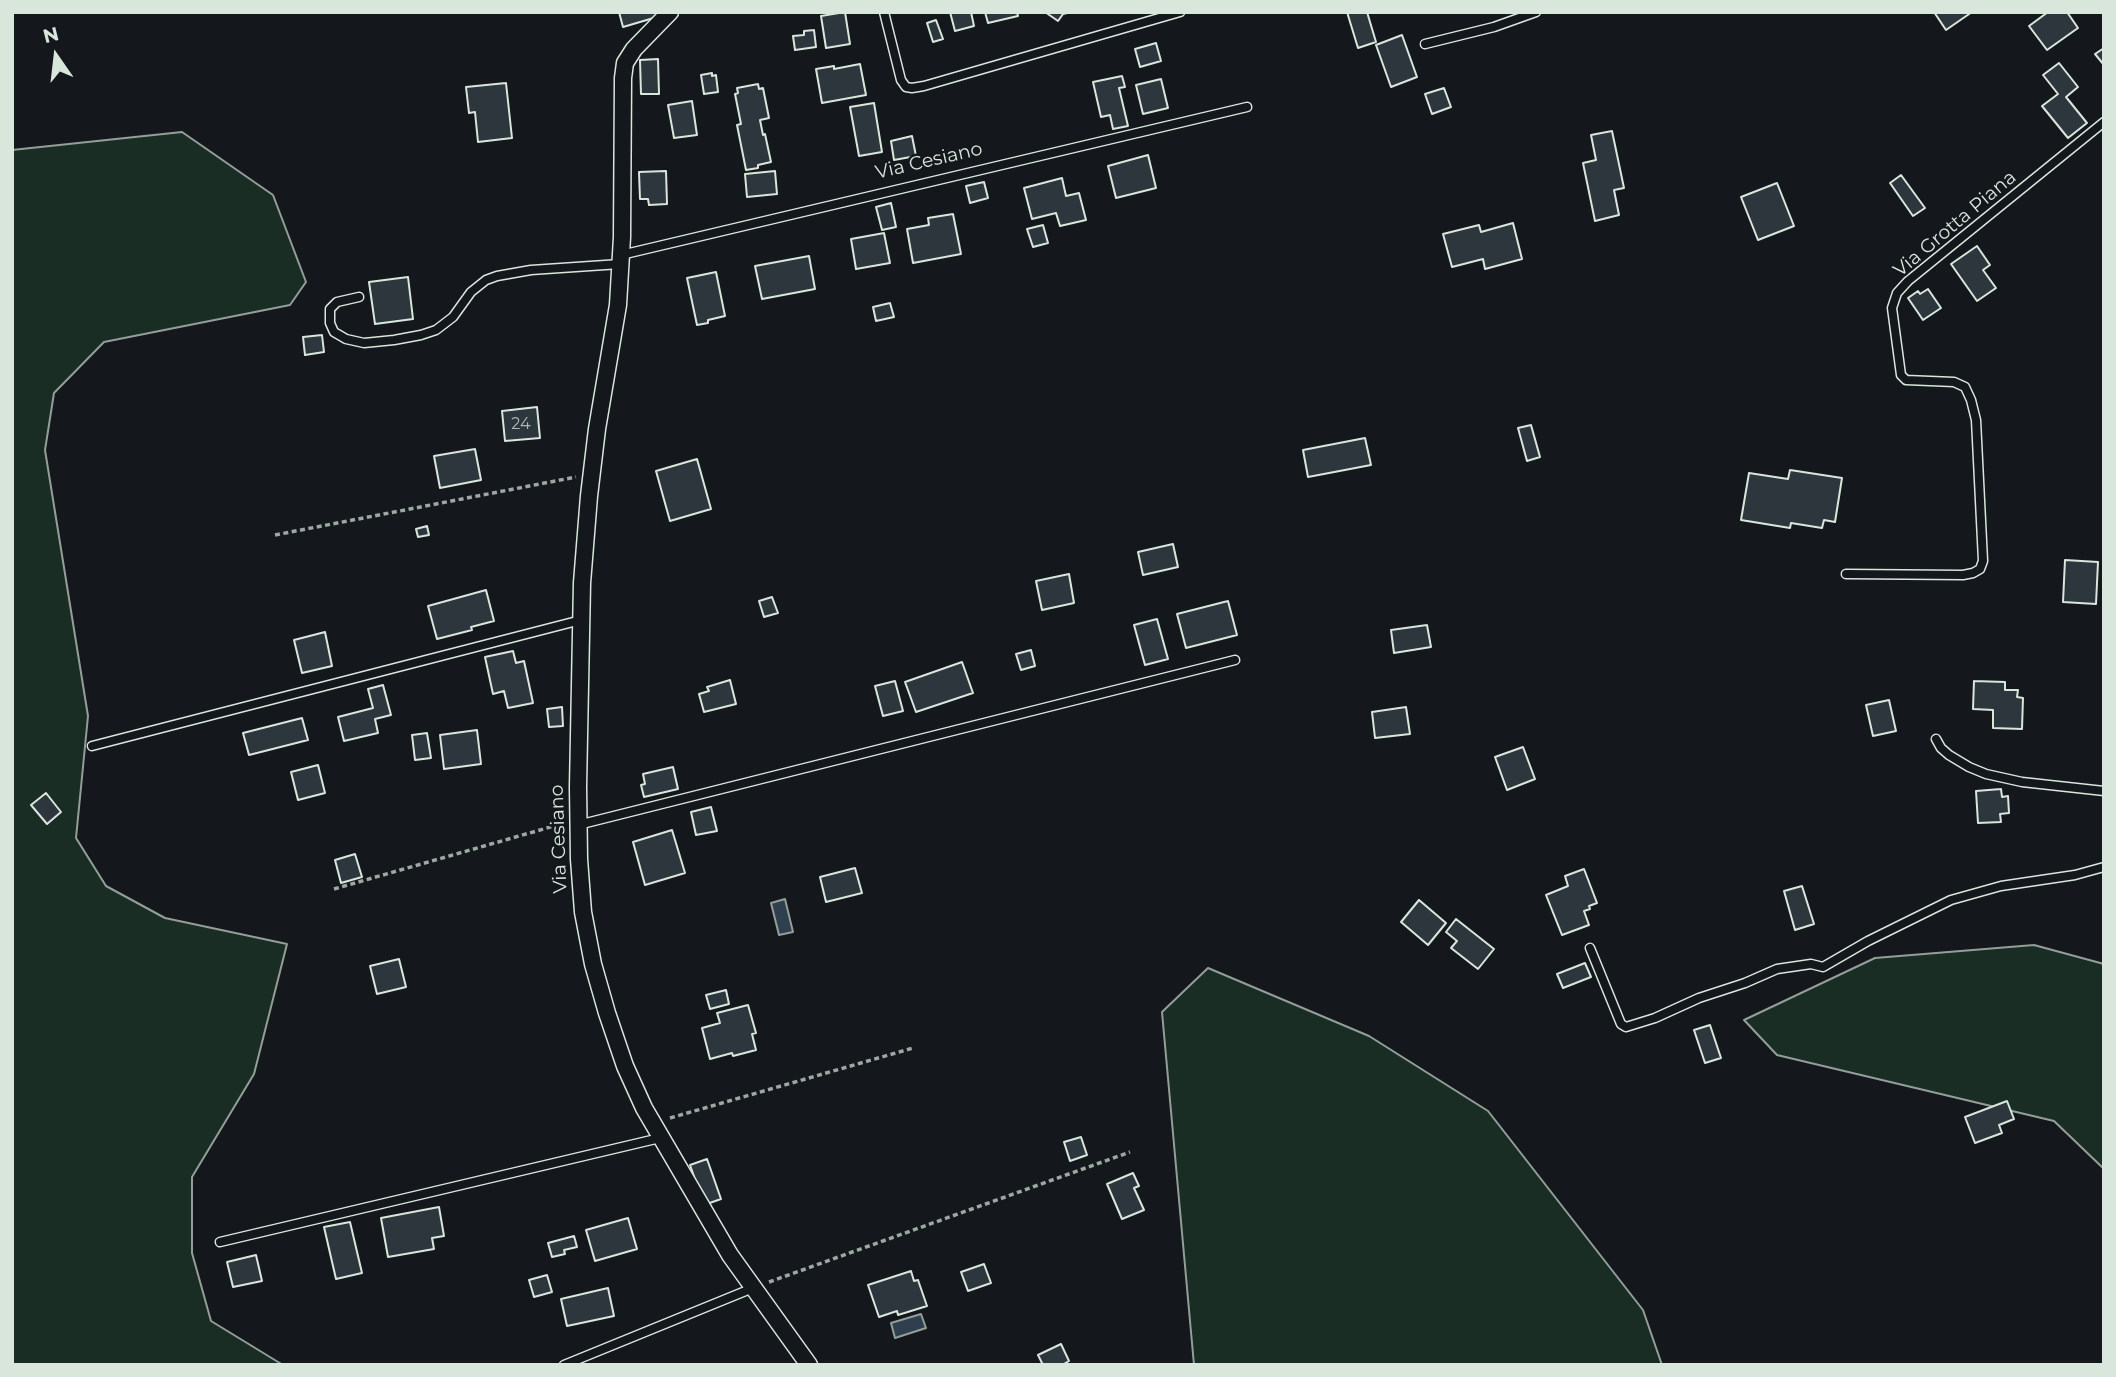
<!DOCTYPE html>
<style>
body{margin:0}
#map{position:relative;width:2116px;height:1377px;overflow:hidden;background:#14181c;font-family:Montserrat,sans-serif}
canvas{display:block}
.frame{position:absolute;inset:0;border:14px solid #d8e6dc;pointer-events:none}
.north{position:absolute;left:21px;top:21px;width:70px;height:70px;-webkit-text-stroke:5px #14181c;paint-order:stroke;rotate:346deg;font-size:19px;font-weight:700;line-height:28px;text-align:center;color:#d8e6dc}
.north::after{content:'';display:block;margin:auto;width:24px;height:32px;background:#d8e6dc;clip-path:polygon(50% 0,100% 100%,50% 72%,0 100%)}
</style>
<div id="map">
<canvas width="2116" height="1377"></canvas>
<div class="frame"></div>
<div class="north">N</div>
</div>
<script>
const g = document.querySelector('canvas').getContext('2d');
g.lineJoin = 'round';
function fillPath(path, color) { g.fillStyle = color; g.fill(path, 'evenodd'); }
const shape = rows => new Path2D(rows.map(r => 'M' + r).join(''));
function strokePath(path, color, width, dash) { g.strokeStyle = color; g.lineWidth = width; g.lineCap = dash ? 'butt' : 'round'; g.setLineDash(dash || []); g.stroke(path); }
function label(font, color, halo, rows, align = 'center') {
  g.font = font + ' Montserrat,sans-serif'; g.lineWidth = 5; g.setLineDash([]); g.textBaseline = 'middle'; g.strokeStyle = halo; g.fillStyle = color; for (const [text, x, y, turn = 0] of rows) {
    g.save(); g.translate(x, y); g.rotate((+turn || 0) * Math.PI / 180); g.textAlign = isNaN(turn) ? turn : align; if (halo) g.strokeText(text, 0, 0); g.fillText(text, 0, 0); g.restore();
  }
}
const green = shape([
 [182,132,273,195,306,282,290,305,104,342,54,393,45,450,88,716,76,838,106,886,165,918,287,944,254,1074,192,1177,192,1253,211,1321,283,1365,12,1365,12,150,182,132],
 [2034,945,2104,964,2104,1169,2054,1121,1777,1055,1744,1020,1875,958,2034,945],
 [1208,968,1369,1036,1488,1111,1643,1310,1662,1365,1194,1365,1162,1012,1208,968]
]);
fillPath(green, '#1a2d24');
strokePath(green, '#939e99', 2);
const water = shape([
 [785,899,793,932,779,935,771,903,785,899],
 [921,1314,926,1328,895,1338,891,1323,921,1314]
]);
fillPath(water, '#2f3f4d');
strokePath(water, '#939e99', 2);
const building = shape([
 [619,12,656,12,657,17,623,27,619,12],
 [845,12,850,44,826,48,821,16,845,12],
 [950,12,971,12,974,26,955,31,950,12],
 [985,12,1017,12,1018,16,988,23,985,12],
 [1045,12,1071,12,1063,14,1058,21,1045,12],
 [1347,12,1367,12,1376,42,1358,48,1347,12],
 [1934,12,1972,12,1946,30,1934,12],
 [2048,12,2067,12,2078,28,2047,50,2029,26,2048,12],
 [936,20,943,39,933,42,927,23,936,20],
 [814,30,816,47,795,50,793,36,804,35,804,31,814,30],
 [1402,35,1417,77,1391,87,1376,45,1402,35],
 [1156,43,1161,61,1140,67,1135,49,1156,43],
 [2104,48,2104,65,2095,54,2104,48],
 [658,59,659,94,641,94,640,60,658,59],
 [2059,63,2078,87,2066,97,2087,123,2068,138,2042,106,2058,94,2043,75,2059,63],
 [860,64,866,95,822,103,816,69,834,66,834,69,860,64],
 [712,73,712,76,716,75,718,92,704,94,701,75,712,73],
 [1122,76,1125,87,1119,88,1128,126,1113,129,1110,115,1101,117,1093,82,1122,76],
 [1161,79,1168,108,1143,114,1136,85,1161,79],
 [506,83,512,138,478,142,475,112,469,113,466,87,506,83],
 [758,84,759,89,763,88,769,118,760,120,763,135,765,134,771,162,758,165,758,168,746,170,737,125,741,124,735,94,738,93,737,88,758,84],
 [1444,88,1451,107,1432,114,1425,94,1444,88],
 [692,101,697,135,674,138,668,105,692,101],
 [874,103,882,152,859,156,850,107,874,103],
 [1612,131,1624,188,1614,190,1619,215,1595,221,1583,163,1596,160,1591,135,1612,131],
 [912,136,916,156,894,160,891,141,912,136],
 [1148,155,1156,188,1116,198,1108,166,1148,155],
 [666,171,667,204,649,205,648,199,640,199,639,172,666,171],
 [775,171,777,194,747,197,745,174,775,171],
 [1901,175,1925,208,1913,216,1890,183,1901,175],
 [1062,178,1066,196,1079,193,1086,220,1060,226,1056,213,1032,219,1024,188,1062,178],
 [984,182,988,198,970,203,966,186,984,182],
 [1777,183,1794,226,1758,240,1741,197,1777,183],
 [891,203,896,227,882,230,876,207,891,203],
 [953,214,961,254,913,263,907,229,929,225,928,218,953,214],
 [1513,223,1522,259,1485,269,1483,259,1452,267,1443,234,1479,225,1481,232,1513,223],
 [1043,225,1048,243,1033,247,1027,229,1043,225],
 [884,233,890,263,856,269,851,239,884,233],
 [1977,246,1990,265,1983,270,1996,288,1977,301,1951,264,1977,246],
 [809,256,815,289,762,299,755,266,809,256],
 [716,272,725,316,708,320,708,323,697,325,687,278,716,272],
 [408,277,413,319,375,324,369,282,408,277],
 [1928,289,1941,308,1923,320,1908,298,1918,291,1920,294,1928,289],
 [890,303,894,317,876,321,873,307,890,303],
 [322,335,324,352,305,355,303,337,322,335],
 [537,407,540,438,505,441,502,411,537,407],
 [1531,425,1540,457,1527,461,1518,428,1531,425],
 [1365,438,1371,465,1308,477,1303,450,1365,438],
 [475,449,481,480,440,488,434,456,475,449],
 [697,459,711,509,670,521,656,471,697,459],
 [1790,470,1842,478,1835,522,1824,520,1822,528,1791,523,1790,528,1741,520,1749,473,1788,479,1790,470],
 [427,526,429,535,418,537,416,529,427,526],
 [1173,544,1178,567,1143,575,1138,552,1173,544],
 [2065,560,2098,562,2096,604,2063,602,2065,560],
 [1069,574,1074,603,1042,610,1036,581,1069,574],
 [486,590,494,621,471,627,472,630,437,639,428,606,486,590],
 [772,597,778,613,764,617,759,601,772,597],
 [1228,601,1237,635,1186,648,1177,614,1228,601],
 [1157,619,1168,659,1145,665,1134,625,1157,619],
 [1427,625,1431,647,1394,653,1391,630,1427,625],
 [325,632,332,666,302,673,294,640,325,632],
 [1031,650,1035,666,1021,670,1016,654,1031,650],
 [513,651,516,663,524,661,533,703,508,708,504,691,493,694,485,657,513,651],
 [962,662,973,693,916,712,905,682,962,662],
 [730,680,736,704,704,712,699,694,709,691,707,687,730,680],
 [895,681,903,711,883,716,875,686,895,681],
 [1974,681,2005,682,2005,690,2018,690,2017,697,2023,698,2022,729,1993,728,1993,710,1973,709,1974,681],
 [383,685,391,715,375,719,378,733,344,741,338,717,373,708,368,689,383,685],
 [1889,700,1896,731,1873,736,1866,705,1889,700],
 [562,707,563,726,549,727,547,709,562,707],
 [1406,707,1410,734,1375,738,1372,712,1406,707],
 [302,718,308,740,249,755,243,733,302,718],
 [477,730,481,764,444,769,440,735,477,730],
 [427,733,431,758,415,760,412,735,427,733],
 [1523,747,1535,779,1507,790,1495,757,1523,747],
 [318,765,325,793,298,800,291,772,318,765],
 [673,767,678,789,644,797,641,785,645,784,643,774,673,767],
 [2001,789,2002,797,2008,796,2009,813,2000,814,2001,822,1978,823,1976,791,2001,789],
 [46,793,61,812,47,824,31,805,46,793],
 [711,807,717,831,696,835,691,812,711,807],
 [672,830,685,873,645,885,633,842,672,830],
 [355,854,362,877,341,883,335,860,355,854],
 [855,868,862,893,826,902,820,877,855,868],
 [1584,869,1597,903,1589,906,1590,909,1584,911,1589,925,1562,935,1546,895,1568,886,1565,876,1584,869],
 [1802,886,1814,924,1795,930,1784,891,1802,886],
 [1419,900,1446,923,1428,945,1401,922,1419,900],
 [1456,919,1494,949,1478,969,1451,948,1457,941,1446,932,1456,919],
 [399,959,406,987,377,994,370,966,399,959],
 [1585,963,1591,977,1563,988,1557,974,1585,963],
 [726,990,729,1004,710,1009,706,995,726,990],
 [748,1005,756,1033,752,1034,756,1050,733,1056,732,1053,710,1059,702,1028,720,1023,717,1013,748,1005],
 [1710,1025,1721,1058,1705,1063,1694,1030,1710,1025],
 [2007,1101,2014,1119,1999,1125,2002,1133,1975,1143,1965,1117,2007,1101],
 [1081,1137,1087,1155,1070,1161,1064,1142,1081,1137],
 [707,1159,721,1199,704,1205,690,1165,707,1159],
 [1133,1173,1139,1186,1134,1188,1144,1210,1122,1219,1107,1184,1133,1173],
 [439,1207,444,1236,432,1238,434,1249,388,1257,381,1218,439,1207],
 [628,1218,637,1249,595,1261,586,1230,628,1218],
 [350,1222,362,1273,336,1279,324,1227,350,1222],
 [574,1236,577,1247,564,1250,565,1254,552,1257,548,1243,574,1236],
 [256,1255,262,1281,233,1287,227,1262,256,1255],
 [984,1264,991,1283,968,1291,961,1272,984,1264],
 [911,1271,914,1281,918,1280,927,1306,898,1315,897,1311,879,1317,868,1285,911,1271],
 [547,1275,552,1292,534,1297,529,1280,547,1275],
 [608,1288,614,1316,567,1326,561,1299,608,1288],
 [1061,1344,1069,1361,1062,1365,1043,1365,1038,1355,1061,1344]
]);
fillPath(building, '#2c363c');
strokePath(building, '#d8e6dc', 2);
const service = shape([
 [884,12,901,80,906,87,912,88,924,86,1180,12],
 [1425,44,1494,27,1536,12],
 [621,255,1247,107],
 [359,297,337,302,330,309,330,323,334,332,346,339,364,343,394,340,421,335,436,330,453,317,471,292,486,280,497,276,531,270,620,264],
 [1846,574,1963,575,1973,573,1980,569,1983,561,1976,420,1971,400,1965,387,1954,382,1906,380,1901,375,1892,308,1897,293,1908,281,2104,122],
 [1936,739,1941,748,1949,755,1969,767,1986,774,2022,782,2104,791],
 [92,746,581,620],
 [578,825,1235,660],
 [1590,948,1621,1024,1626,1027,1655,1018,1699,998,1745,983,1777,969,1811,964,1823,967,1868,941,1951,900,2001,886,2075,875,2104,867],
 [220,1242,660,1138],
 [564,1365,753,1288]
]);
const minor = shape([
 [670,12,634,49,625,63,623,78,622,237,618,305,597,429,589,496,582,583,578,787,579,859,583,912,593,964,607,1013,625,1066,644,1108,730,1255,809,1365]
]);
strokePath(service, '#d8e6dc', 11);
strokePath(minor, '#d8e6dc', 19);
strokePath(shape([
 [275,535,576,477],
 [334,889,561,824],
 [670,1118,913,1048],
 [769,1282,1130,1152]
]), '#9da8a2', 3.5, [5, 3.5]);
strokePath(service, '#14181c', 8);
strokePath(minor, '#14181c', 16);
label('16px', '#adbab4', null, [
 ["24",521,424]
]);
label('19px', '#d8e6dc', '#14181c', [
 ["Via Cesiano",929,161,-13],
 ["Via Grotta Piana",1955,224,-40],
 ["Via Cesiano",559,839,-92]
]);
</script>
